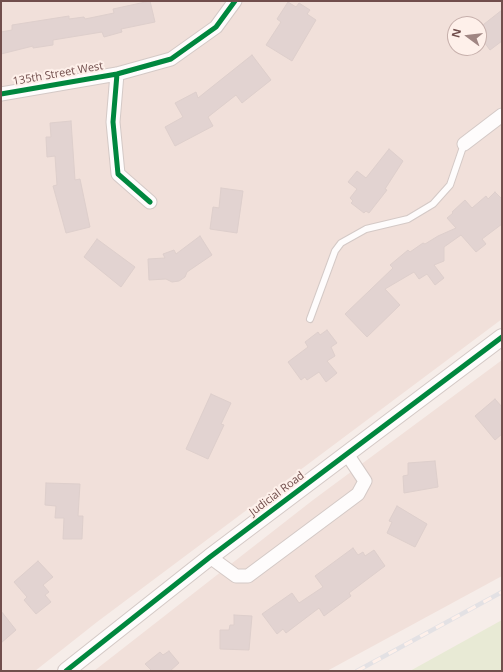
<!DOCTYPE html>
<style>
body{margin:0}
#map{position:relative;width:503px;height:672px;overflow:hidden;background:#f6ede9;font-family:"Open Sans",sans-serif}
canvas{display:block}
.frame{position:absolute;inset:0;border:2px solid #714e4c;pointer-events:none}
.north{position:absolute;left:447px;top:16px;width:40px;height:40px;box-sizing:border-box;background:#fef0ea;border:1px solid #c6afab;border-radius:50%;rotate:285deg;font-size:11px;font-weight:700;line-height:16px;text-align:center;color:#714e4c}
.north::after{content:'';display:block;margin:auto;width:14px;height:18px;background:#a08683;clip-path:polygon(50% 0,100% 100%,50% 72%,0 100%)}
</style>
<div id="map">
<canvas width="503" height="672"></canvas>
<div class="frame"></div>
<div class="north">N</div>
</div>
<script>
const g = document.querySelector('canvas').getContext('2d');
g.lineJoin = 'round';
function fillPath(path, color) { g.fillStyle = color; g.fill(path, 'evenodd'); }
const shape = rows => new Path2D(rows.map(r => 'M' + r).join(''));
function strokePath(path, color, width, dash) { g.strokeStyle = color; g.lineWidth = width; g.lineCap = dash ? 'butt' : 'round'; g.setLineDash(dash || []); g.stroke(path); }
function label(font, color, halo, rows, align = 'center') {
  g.font = font + ' "Open Sans",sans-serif'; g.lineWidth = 4; g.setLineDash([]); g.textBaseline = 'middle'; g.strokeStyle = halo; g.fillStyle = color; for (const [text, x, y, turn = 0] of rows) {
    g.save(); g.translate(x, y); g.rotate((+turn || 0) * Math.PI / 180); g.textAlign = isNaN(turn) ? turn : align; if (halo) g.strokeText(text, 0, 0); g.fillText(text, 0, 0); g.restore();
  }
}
fillPath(shape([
 [1,1,502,1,502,319,97,622,35,671,1,671],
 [455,24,479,24,479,48,455,48],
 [502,360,502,576,327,671,94,671,313,500]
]), '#f1e0da');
fillPath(shape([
 [502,620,502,671,410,671]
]), '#e8ead5');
const building = shape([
 [150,1,155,22,121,29,122,32,104,37,102,32,53,40,53,45,33,48,33,46,1,54,1,32,12,30,12,25,69,16,69,19,84,17,85,19,114,13,113,9,150,1],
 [288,2,296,7,299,3,310,10,307,14,316,20,292,61,266,45,281,22,277,19,288,2],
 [502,10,502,41,490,50,479,35,479,28,502,10],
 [252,55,271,80,242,103,236,95,208,117,213,126,175,146,165,127,183,117,175,103,196,92,198,98,252,55],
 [71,121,75,180,80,179,90,227,66,233,53,186,57,185,55,156,47,157,46,137,51,137,50,123,71,121],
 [389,149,403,161,385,189,387,190,369,213,366,211,364,213,351,203,353,201,350,198,357,189,348,182,357,171,366,178,389,149],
 [221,188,243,191,237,233,210,229,213,207,219,208,221,188],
 [495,192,502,199,502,224,482,239,486,244,476,252,461,235,444,247,444,261,434,265,444,278,435,285,427,274,419,279,414,272,385,289,400,305,367,337,345,314,393,268,390,265,408,250,410,252,423,243,425,244,438,236,456,228,447,218,453,213,452,212,465,200,472,208,486,196,488,199,495,192],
 [200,236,212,255,187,272,185,277,179,281,172,282,166,279,149,280,148,259,165,258,163,254,174,250,176,254,200,236],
 [97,239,135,267,121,287,84,257,97,239],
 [327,330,337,343,331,347,335,356,327,361,337,373,326,382,319,372,307,380,305,377,301,380,288,362,308,347,305,342,318,332,320,335,327,330],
 [211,394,231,403,221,424,224,425,208,459,186,449,211,394],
 [495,399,502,407,502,434,495,440,475,416,495,399],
 [435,461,438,487,404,493,403,476,408,475,408,463,435,461],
 [46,483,80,484,78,516,83,516,82,539,63,539,64,518,55,518,56,506,45,505,46,483],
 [397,506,427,524,415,547,387,533,392,522,389,521,397,506],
 [353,548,358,555,363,552,365,556,374,550,385,566,349,593,351,596,324,616,319,608,286,633,283,629,277,634,262,614,292,593,299,603,323,587,315,576,353,548],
 [38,561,53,577,43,585,49,592,45,595,51,602,36,614,24,600,27,597,14,582,38,561],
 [1,611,16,630,1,643,1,611],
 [234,615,252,616,249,650,220,649,220,630,229,630,230,625,234,625,234,615],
 [169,651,179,663,170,671,152,671,145,664,160,652,163,655,169,651]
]);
fillPath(building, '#e2d3d1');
strokePath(building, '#decfcc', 1);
const service = shape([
 [310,319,335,251,341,243,366,229,408,219,433,204,450,185,464,144]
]);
const minor = shape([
 [117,74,113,122,118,174,150,202],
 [1,94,117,74,171,59,216,27,235,1],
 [464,144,502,115],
 [210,557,236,576,248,576,358,494,365,481,347,454]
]);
const tertiary = shape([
 [66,671,210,557,502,337]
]);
strokePath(service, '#d4c9c6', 8);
strokePath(minor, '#d4c9c6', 15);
strokePath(tertiary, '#d4c9c6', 18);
strokePath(service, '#fefcfc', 6);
strokePath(minor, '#fefcfc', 13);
strokePath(tertiary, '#fefcfc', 16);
const rail = shape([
 [357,671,502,592]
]);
strokePath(rail, '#e3e1e4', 4.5);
strokePath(rail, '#fef0ea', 3, [9]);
strokePath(shape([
 [117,74,113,122,118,174,150,202],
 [1,94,117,74,171,59,216,27,235,1],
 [66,671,210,557,502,337]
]), '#00873e', 5);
label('11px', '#714e4c', '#fef0ea', [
 ["135th Street West",58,74,-10],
 ["Judicial Road",277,494,-37]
]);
</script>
